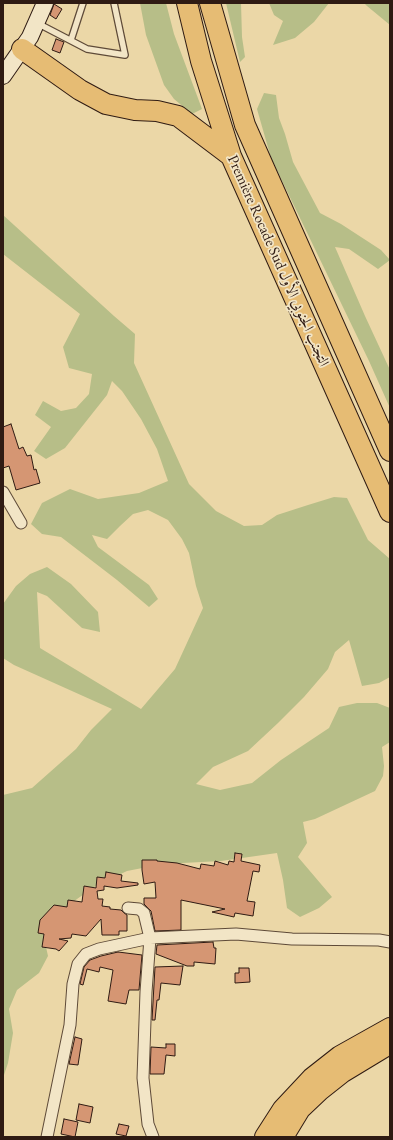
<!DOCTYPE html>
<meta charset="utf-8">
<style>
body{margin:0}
#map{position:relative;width:393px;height:1140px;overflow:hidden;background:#ebd7a7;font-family:"EB Garamond",serif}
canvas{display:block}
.frame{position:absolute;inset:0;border:4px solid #2f1b13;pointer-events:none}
</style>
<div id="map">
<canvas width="393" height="1140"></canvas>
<div class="frame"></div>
</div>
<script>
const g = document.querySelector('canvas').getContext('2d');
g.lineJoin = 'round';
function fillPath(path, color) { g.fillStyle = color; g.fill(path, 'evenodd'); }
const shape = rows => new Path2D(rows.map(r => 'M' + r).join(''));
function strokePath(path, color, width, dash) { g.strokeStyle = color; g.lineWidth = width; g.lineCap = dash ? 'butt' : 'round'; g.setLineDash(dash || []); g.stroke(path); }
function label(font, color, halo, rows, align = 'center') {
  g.font = font + ' "EB Garamond",Amiri,serif'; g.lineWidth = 3.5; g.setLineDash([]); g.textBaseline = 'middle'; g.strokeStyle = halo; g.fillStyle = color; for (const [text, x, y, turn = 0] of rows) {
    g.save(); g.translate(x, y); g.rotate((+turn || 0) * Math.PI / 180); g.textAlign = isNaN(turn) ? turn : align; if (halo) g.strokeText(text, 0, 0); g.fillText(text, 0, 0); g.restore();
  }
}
fillPath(shape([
 [140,3,166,3,174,34,202,109,192,114,174,99,164,85,146,35],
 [226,3,241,3,242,37,245,57,240,62],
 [269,3,329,3,314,22,295,38,273,45,283,21,274,15],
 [364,3,390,3,390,25,367,6],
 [264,93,276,95,279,118,285,134,293,162,320,213,341,224,381,250,390,260,378,269,349,249,335,247,365,316,390,370,390,408,369,361,271,158,257,109],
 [3,215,114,316,135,334,134,363,189,484,216,511,244,526,262,525,277,515,308,505,334,497,347,498,368,540,390,559,390,677,379,683,362,686,349,640,335,652,328,669,304,697,278,723,248,751,213,767,196,784,220,790,252,783,281,760,329,728,339,707,357,703,377,703,390,708,390,742,382,747,384,766,383,776,375,791,315,819,303,822,307,843,298,857,332,897,319,908,300,917,287,908,283,880,277,853,221,861,163,864,127,871,97,885,77,899,46,925,44,938,48,956,39,973,17,990,9,1009,13,1033,8,1063,3,1078,3,795,32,788,76,749,91,730,112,709,14,665,3,658,3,604,16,586,30,574,47,567,71,584,98,612,100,632,82,628,47,596,37,592,40,648,141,709,175,669,203,608,196,586,189,553,182,539,168,520,148,510,133,514,120,526,107,539,92,535,98,547,149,585,158,599,149,607,117,580,61,537,42,534,31,524,42,503,70,489,98,499,139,493,168,481,157,449,141,419,122,391,112,381,107,395,65,448,46,459,34,451,51,427,35,415,43,401,61,411,76,408,89,394,92,374,69,368,63,347,80,314,3,254]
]), '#b7be88');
const building = shape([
 [54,4,62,9,56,19,50,15,54,4],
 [56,39,64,42,60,53,52,50,56,39],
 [11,424,19,449,23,447,27,456,31,455,34,470,36,469,40,483,16,490,9,466,3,468,3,427,11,424],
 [235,853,242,854,241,861,260,865,259,872,253,871,247,901,255,902,253,916,235,913,234,917,212,912,225,909,181,900,181,930,155,931,151,911,144,904,144,898,156,898,155,882,144,884,142,870,142,860,157,860,157,861,177,863,200,869,201,864,214,866,215,861,228,865,229,861,234,862,235,853],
 [106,872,122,875,121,881,138,883,138,885,117,888,104,886,104,890,97,891,98,899,103,899,102,906,110,907,110,909,121,910,124,913,127,915,127,931,119,931,119,935,102,935,101,919,86,936,72,934,71,938,59,939,68,941,59,951,56,949,42,947,44,934,38,933,40,920,54,905,67,907,68,900,82,902,84,886,96,888,97,877,105,878,106,872],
 [213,942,214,948,216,948,215,964,194,962,194,966,187,966,156,954,157,945,213,942],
 [118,952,142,955,139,990,129,990,126,1004,108,1001,113,970,100,967,99,972,87,969,83,985,80,984,84,967,90,960,101,956,118,952],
 [183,966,180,985,161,983,159,1000,157,1000,155,1020,152,1020,155,967,183,966],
 [239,968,249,968,250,982,235,983,235,973,239,973,239,968],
 [75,1037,82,1039,78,1065,69,1064,75,1037],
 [166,1044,175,1044,175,1056,166,1055,164,1074,150,1074,151,1047,166,1048,166,1044],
 [79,1104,93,1107,90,1123,76,1120,79,1104],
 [64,1119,78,1122,75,1137,61,1134,64,1119],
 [119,1124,129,1126,126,1136,116,1134,119,1124]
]);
fillPath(building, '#d59673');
strokePath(building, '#2f1b13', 1);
const service = shape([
 [37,23,87,49,125,55,114,3],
 [71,40,83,3]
]);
const minor = shape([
 [3,492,21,523],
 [128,908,139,909,144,913,150,938,146,992,143,1078,148,1124,153,1137],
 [47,1137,70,1025,73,984,78,964,86,954,99,949,150,938,236,934,292,939,379,940,390,942]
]);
const secondary = shape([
 [3,76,30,37,45,3]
]);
const motorway = shape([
 [187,3,201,61,231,156,390,512],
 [210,3,245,125,390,451],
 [22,49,80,90,106,104,135,110,157,111,178,116,231,156],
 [265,1137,283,1109,312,1078,340,1056,390,1028],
 [283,1137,300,1109,319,1091,343,1072,386,1046]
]);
strokePath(service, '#5e4a38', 8);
strokePath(minor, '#5e4a38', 13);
strokePath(secondary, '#2f1b13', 18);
strokePath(motorway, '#2f1b13', 22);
strokePath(service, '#f2e5c6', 5.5);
strokePath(minor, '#f2e5c6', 11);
strokePath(secondary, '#f2e5c6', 16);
strokePath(motorway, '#e6bc74', 20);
label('15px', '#2f1b13', '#f2e5c6', [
 ["Première Rocade Sud التجنب الجنوبي الأول",278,261,66]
]);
</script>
